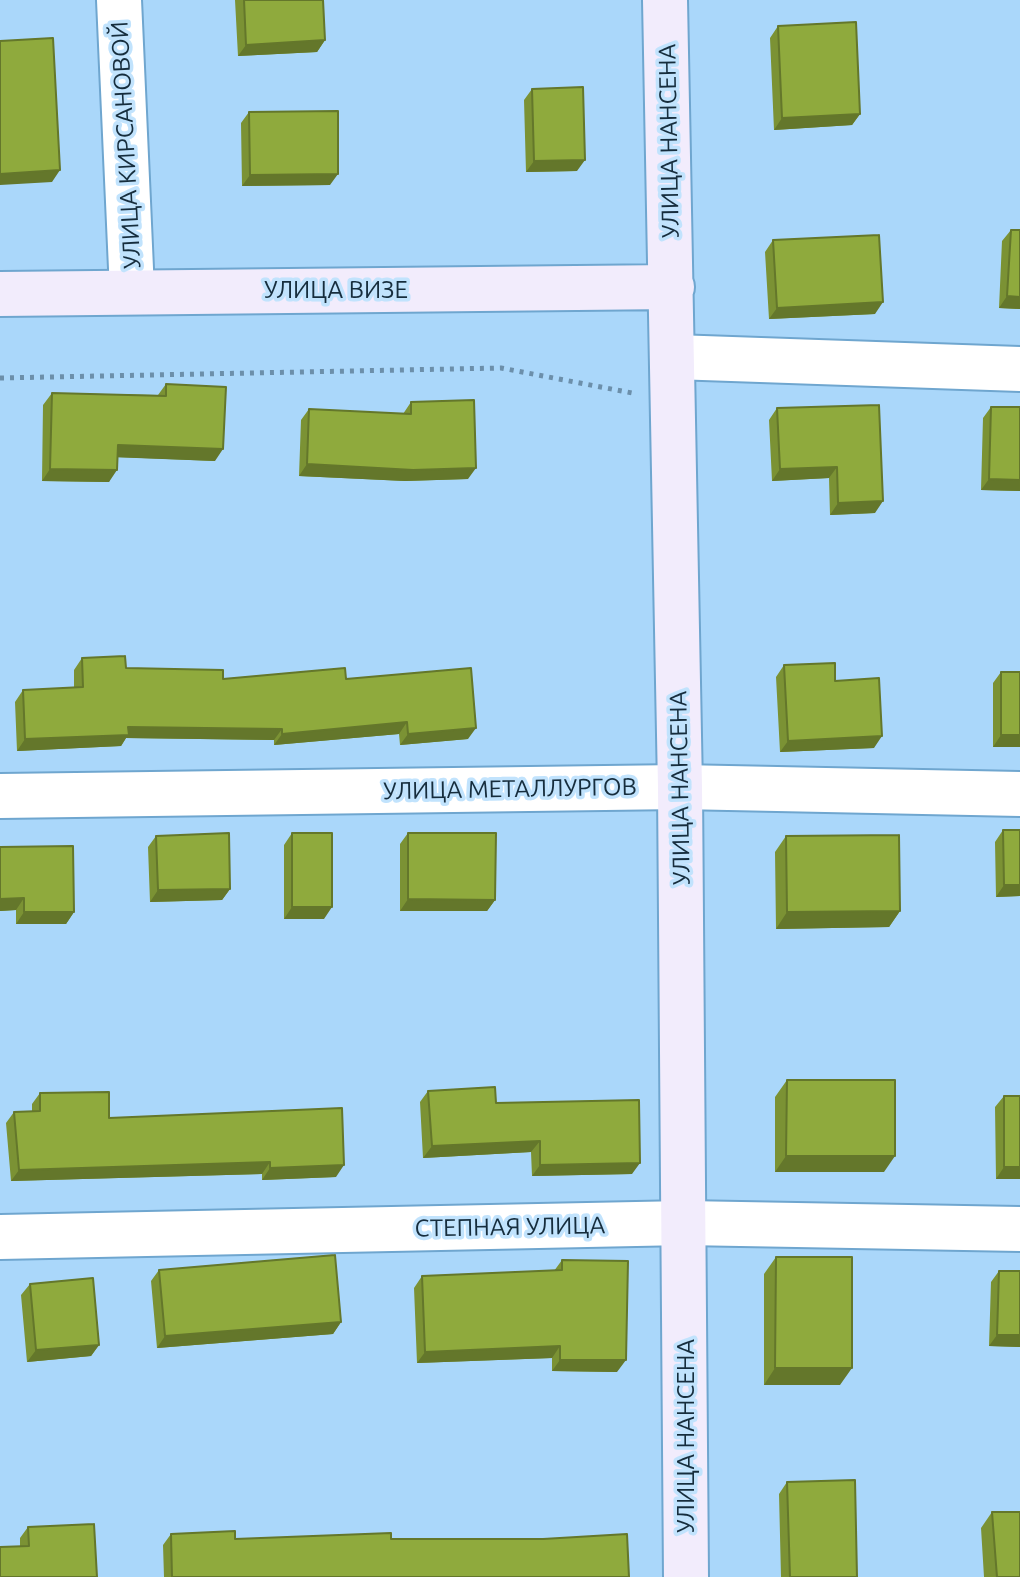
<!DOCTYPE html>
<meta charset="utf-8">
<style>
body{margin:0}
canvas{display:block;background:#aad7fa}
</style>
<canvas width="1020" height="1577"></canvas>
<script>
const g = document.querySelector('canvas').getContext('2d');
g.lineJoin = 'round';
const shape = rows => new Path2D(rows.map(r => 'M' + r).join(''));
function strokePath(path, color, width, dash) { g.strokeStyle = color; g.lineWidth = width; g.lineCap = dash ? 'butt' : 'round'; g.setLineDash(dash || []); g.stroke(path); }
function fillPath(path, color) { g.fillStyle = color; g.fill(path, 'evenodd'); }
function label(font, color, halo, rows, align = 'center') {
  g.font = font + ' Ubuntu,sans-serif'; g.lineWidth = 7; g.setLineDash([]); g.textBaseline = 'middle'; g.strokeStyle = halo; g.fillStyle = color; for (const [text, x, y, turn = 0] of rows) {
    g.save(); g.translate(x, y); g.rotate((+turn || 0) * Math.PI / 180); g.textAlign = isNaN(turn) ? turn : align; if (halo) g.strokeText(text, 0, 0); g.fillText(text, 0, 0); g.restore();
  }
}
const street = shape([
 [119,0,132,291],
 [674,357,1020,369],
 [0,796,680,787,1020,794],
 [0,1237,685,1223,1020,1229]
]);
const secondary = shape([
 [665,0,680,787,686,1577],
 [0,294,672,287]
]);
strokePath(street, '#6fa6cf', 48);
strokePath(secondary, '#6fa6cf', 48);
strokePath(shape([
 [0,378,501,368,632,393]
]), '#6c8faa', 5, [4, 6]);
strokePath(street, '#fff', 44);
strokePath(secondary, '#f2ecfc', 44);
fillPath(shape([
 [235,0,323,0,325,40,317,52,238,56],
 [778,26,860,114,852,125,774,130,770,38],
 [532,89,577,171,526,172,524,100],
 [249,112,330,185,242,186,241,123],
 [1011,230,1020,230,1020,309,999,308,1002,241],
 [773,240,875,314,769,319,765,252],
 [166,384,215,461,117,457,109,482,42,481,43,405,52,393,158,395],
 [411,402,468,479,405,481,299,476,301,420,309,409,403,414],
 [879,405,875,513,830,515,829,478,772,481,769,420,777,408],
 [991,407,1020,491,981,490,983,418],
 [82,658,126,668,223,679,346,679,468,739,400,745,399,734,274,745,274,740,126,738,121,746,17,751,15,702,23,690,74,688,74,670],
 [784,665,835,681,874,748,780,752,776,677],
 [1001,672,1020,747,993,747,993,683],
 [1003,830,1020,896,996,897,995,842],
 [292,833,324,919,284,919,284,845],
 [408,833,495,900,487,911,400,911,400,844],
 [156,836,230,889,222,900,150,902,148,847],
 [786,836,900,911,889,927,776,929,775,852],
 [0,847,74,912,66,924,16,924,16,910,0,911],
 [787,1080,884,1172,775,1172,775,1097],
 [428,1091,496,1103,632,1174,532,1176,531,1152,423,1158,420,1102],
 [40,1093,109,1118,336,1177,262,1180,262,1174,11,1181,6,1123,14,1112,32,1111,32,1104],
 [1004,1096,1020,1096,1020,1179,996,1179,995,1107],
 [776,1257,840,1385,764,1385,764,1274],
 [562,1260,617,1372,552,1371,552,1358,417,1363,414,1288,422,1276,554,1271],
 [159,1270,341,1322,333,1334,157,1348,151,1281],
 [999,1271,1020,1347,989,1346,991,1282],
 [30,1284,99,1345,91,1356,27,1362,21,1295],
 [787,1482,857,1577,781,1577,779,1494],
 [992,1512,1020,1577,984,1577,981,1528],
 [28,1527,97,1577,20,1547,20,1538],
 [171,1534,235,1539,391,1539,629,1577,164,1577,163,1545]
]), '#7b9234');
fillPath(shape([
 [325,40,317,52,238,56,246,45],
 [860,114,852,125,774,130,782,118],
 [585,160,577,171,526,172,534,161],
 [60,170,52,182,0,185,0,174],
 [338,174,330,185,242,186,250,175],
 [1007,296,1020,297,1020,309,999,308],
 [883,302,875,314,769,319,777,308],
 [118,445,223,449,215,461,110,457],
 [307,464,476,468,468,479,405,481,299,476],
 [837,467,829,478,772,481,780,469],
 [50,469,117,470,109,482,42,481],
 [989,479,1020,480,1020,491,981,490],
 [883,501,875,513,830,515,838,503],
 [407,722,399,734,274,745,282,734],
 [128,727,282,729,274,740,126,738,121,746,17,751,25,739],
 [476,728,468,739,400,745,408,734],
 [1001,735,1020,735,1020,747,993,747],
 [882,736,874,748,780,752,788,741],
 [1004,885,1020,885,1020,896,996,897],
 [230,889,222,900,150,902,158,890],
 [24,898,16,910,0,911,0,899],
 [408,899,495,900,487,911,400,911],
 [292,907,332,907,324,919,284,919],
 [900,911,889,927,776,929,787,912],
 [24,912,74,912,66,924,16,924],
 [540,1141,531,1152,423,1158,432,1146],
 [786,1156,895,1156,884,1172,775,1172],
 [270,1162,262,1174,11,1181,19,1170],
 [640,1163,632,1174,532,1176,540,1165],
 [344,1165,336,1177,262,1180,270,1168],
 [1004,1167,1020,1167,1020,1179,996,1179],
 [341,1322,333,1334,157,1348,165,1336],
 [997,1335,1020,1335,1020,1347,989,1346],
 [99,1345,91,1356,27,1362,36,1350],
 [560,1346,552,1358,417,1363,425,1352],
 [560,1360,626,1360,617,1372,552,1371],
 [775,1368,852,1368,840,1385,764,1385]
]), '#64772b');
const building = shape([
 [244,0,323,0,325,40,246,45,244,0],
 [856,22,860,114,782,118,778,26,856,22],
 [53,38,60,170,0,174,0,41,53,38],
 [583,87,585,160,534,161,532,89,583,87],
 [338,111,338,174,250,175,249,112,338,111],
 [1011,230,1020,230,1020,297,1007,296,1011,230],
 [879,235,883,302,777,308,773,240,879,235],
 [166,384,226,387,223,449,118,445,117,470,50,469,52,393,166,396,166,384],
 [474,400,476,468,413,470,307,464,309,409,411,414,411,402,474,400],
 [879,405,883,501,838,503,837,467,780,469,777,408,879,405],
 [991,407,1020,407,1020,480,989,479,991,407],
 [125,656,126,668,223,670,223,679,345,668,346,679,471,668,476,728,408,734,407,722,282,734,282,729,128,727,129,735,25,739,23,690,83,687,82,658,125,656],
 [835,663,835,681,879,678,882,736,788,741,784,665,835,663],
 [1001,672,1020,672,1020,735,1001,735,1001,672],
 [1003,830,1020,830,1020,885,1004,885,1003,830],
 [229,833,230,889,158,890,156,836,229,833],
 [292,833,332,833,332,907,292,907,292,833],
 [408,833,496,833,495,900,408,899,408,833],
 [899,835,900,911,787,912,786,836,899,835],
 [73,846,74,912,24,912,24,898,0,899,0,847,73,846],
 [787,1080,895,1080,895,1156,786,1156,787,1080],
 [495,1087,496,1103,639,1100,640,1163,540,1165,540,1141,432,1146,428,1091,495,1087],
 [109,1092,109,1118,342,1108,344,1165,270,1168,270,1162,19,1170,14,1112,40,1111,40,1093,109,1092],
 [1004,1096,1020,1096,1020,1167,1004,1167,1004,1096],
 [335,1255,341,1322,165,1336,159,1270,335,1255],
 [776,1257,852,1257,852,1368,775,1368,776,1257],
 [562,1260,628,1261,626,1360,560,1360,560,1346,425,1352,422,1276,562,1270,562,1260],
 [999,1271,1020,1271,1020,1335,997,1335,999,1271],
 [93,1278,99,1345,36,1350,30,1284,93,1278],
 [855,1480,857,1577,790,1577,787,1482,855,1480],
 [992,1512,1020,1512,1020,1577,997,1577,992,1512],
 [94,1524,97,1577,0,1577,0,1547,29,1546,28,1527,94,1524],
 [235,1531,235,1539,391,1533,391,1539,543,1539,627,1534,629,1577,172,1577,171,1534,235,1531]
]);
fillPath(building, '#8faa3d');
strokePath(building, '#64772b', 2);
label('24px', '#162d3d', '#c1e3fd', [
 ["УЛИЦА НАНСЕНА",669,141,-91],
 ["УЛИЦА КИРСАНОВОЙ",126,145,-93],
 ["УЛИЦА ВИЗЕ",336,290],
 ["УЛИЦА НАНСЕНА",680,788,-91],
 ["УЛИЦА МЕТАЛЛУРГОВ",510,789,-1],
 ["СТЕПНАЯ УЛИЦА",510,1227,-1],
 ["УЛИЦА НАНСЕНА",686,1436,-90]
]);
</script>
